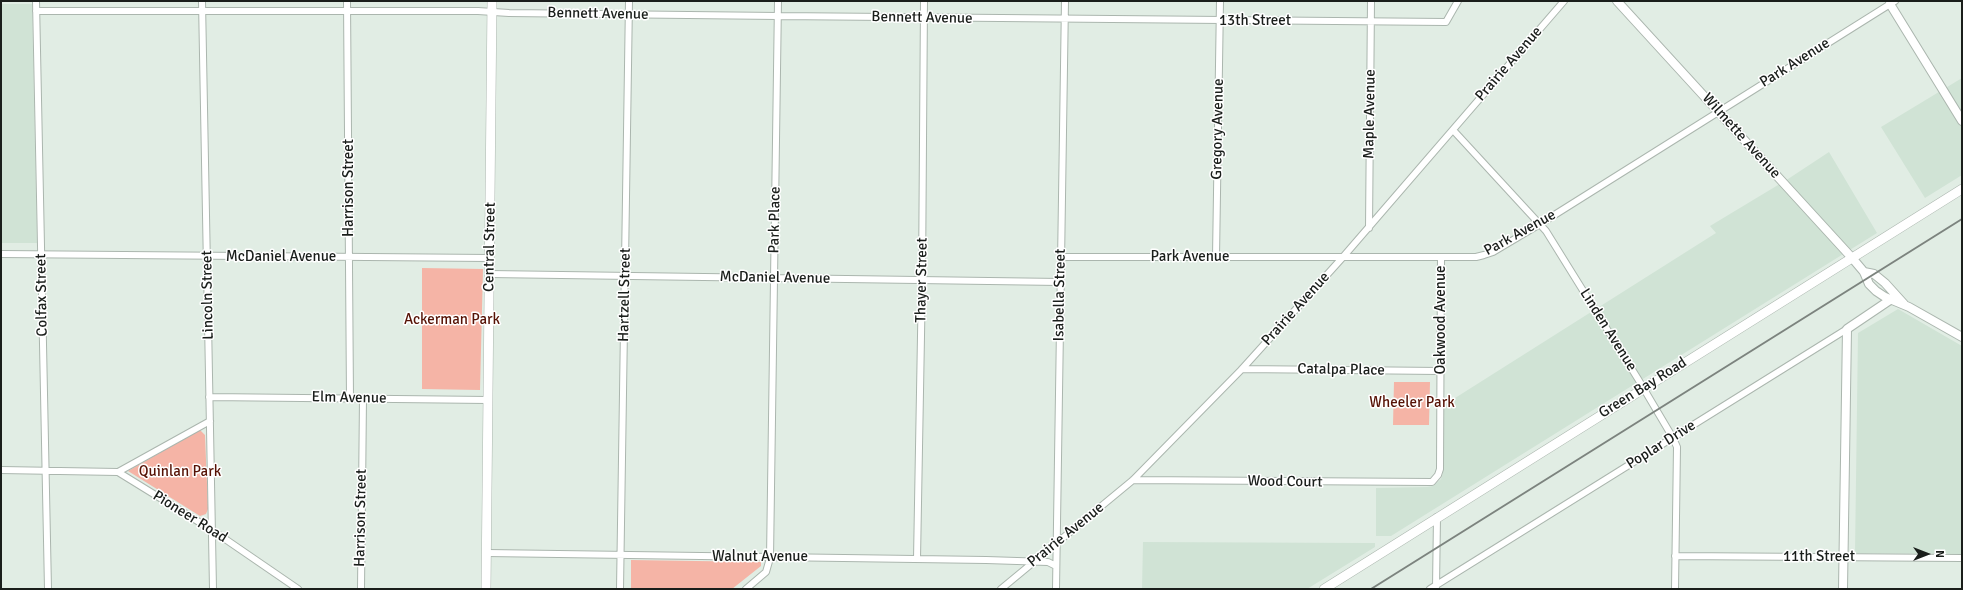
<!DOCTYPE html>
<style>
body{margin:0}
#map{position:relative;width:1963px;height:590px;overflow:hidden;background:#e1ede4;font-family:Signika,sans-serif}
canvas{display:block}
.frame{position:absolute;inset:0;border:2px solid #1a1e1b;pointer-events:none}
.north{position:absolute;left:1907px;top:534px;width:40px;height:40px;-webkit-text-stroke:3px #fff;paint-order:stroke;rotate:90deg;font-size:11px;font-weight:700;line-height:16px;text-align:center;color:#1a1e1b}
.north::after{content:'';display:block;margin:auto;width:14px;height:18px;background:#1a1e1b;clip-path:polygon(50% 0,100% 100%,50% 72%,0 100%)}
</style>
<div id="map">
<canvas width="1963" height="590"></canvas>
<div class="frame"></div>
<div class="north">N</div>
</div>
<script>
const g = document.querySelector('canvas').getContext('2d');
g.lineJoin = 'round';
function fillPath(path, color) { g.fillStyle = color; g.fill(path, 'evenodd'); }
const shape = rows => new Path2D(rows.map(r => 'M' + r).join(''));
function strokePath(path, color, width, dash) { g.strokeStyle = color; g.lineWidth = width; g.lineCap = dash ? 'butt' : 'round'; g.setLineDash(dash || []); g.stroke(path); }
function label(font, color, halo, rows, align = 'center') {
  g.font = font + ' Signika,sans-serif'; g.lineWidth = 3; g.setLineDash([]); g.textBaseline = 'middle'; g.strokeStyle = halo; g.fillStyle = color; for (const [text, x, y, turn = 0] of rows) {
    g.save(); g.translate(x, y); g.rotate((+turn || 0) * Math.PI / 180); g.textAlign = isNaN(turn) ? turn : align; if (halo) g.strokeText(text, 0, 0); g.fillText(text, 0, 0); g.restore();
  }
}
fillPath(shape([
 [1,4,32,4,37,243,1,243],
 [1962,78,1962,175,1925,198,1881,127],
 [1829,152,1877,233,1391,536,1376,536,1376,488,1427,487,1433,486,1441,479,1443,473,1444,405,1716,233,1710,226,1788,179],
 [1898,309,1962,346,1962,554,1855,553,1858,333],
 [1143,542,1365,543,1375,543,1375,547,1307,589,1142,589]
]), '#d0e3d5');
fillPath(shape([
 [422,268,483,269,480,390,422,389],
 [1394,382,1430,382,1429,425,1393,425],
 [200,430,205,435,208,509,206,514,200,516,128,471],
 [631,560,761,562,761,566,732,589,631,589]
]), '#f5b4a6');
const minor = shape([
 [36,1,48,589],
 [202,1,213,589],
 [347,1,350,398],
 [36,11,478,11,509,13,778,16,1446,22,1458,1],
 [1453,130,1546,231,1638,379,1673,438,1677,447,1675,589],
 [1369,228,1371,1],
 [1,254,490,258],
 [1060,257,1476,257,1484,255,1493,252,1540,224,1895,1],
 [1216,257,1220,1],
 [490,274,1060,282],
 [1242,369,1440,371],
 [209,397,488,400],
 [1,470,118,472,212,530,298,589],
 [118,472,210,421],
 [1133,480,1432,482,1438,475,1440,469,1441,257],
 [487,553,986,560,1048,562,1056,566],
 [1675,556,1962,558],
 [917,559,922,280,924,1],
 [1436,587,1437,517],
 [361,589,363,398],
 [620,589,629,1],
 [746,589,766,572,770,558,778,1],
 [1001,589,1133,480,1242,369,1343,257,1564,1],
 [1056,589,1065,1],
 [1430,589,1847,329]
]);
const tertiary = shape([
 [1617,1,1853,259,1864,272,1869,284,1876,291,1885,297,1909,307,1962,337],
 [1890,4,1962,121],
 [1864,272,1874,274,1885,283,1904,304],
 [1843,589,1847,329,1890,300]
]);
const secondary = shape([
 [486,589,492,1],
 [1324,589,1962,189]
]);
strokePath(minor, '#abb6ae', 8);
strokePath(tertiary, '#abb6ae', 10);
strokePath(secondary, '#abb6ae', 10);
strokePath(minor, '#fff', 6);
strokePath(tertiary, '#fff', 8);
strokePath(secondary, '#fff', 9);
strokePath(shape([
 [1371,589,1962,219]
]), '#7c837e', 2);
label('15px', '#1a1e1b', '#fff', [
 ["Bennett Avenue",598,14,1],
 ["Bennett Avenue",922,18,1],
 ["13th Street",1255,21],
 ["Park Avenue",1795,63,-32],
 ["Prairie Avenue",1509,64,-49],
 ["Maple Avenue",1370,114,-89],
 ["Gregory Avenue",1218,129,-89],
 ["Wilmette Avenue",1741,136,48],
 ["Harrison Street",349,188,-90],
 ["Park Place",775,220,-89],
 ["Park Avenue",1520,233,-29],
 ["Central Street",490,247,-89],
 ["McDaniel Avenue",281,257],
 ["Park Avenue",1190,257],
 ["McDaniel Avenue",775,278,1],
 ["Thayer Street",922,280,-89],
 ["Colfax Street",42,295,-91],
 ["Lincoln Street",208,295,-91],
 ["Hartzell Street",625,295,-89],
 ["Isabella Street",1060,295,-89],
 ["Prairie Avenue",1296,309,-48],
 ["Oakwood Avenue",1441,320,-90],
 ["Linden Avenue",1608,330,58],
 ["Catalpa Place",1341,370,1],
 ["Green Bay Road",1643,388,-32],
 ["Elm Avenue",349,398,1],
 ["Poplar Drive",1661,445,-32],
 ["Wood Court",1285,482,1],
 ["Pioneer Road",190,517,32],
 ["Harrison Street",361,518,-89],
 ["Prairie Avenue",1066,535,-39],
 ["Walnut Avenue",760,557],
 ["11th Street",1819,557]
]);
label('15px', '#561205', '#fff', [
 ["Ackerman Park",452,320],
 ["Wheeler Park",1412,403],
 ["Quinlan Park",180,472]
]);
</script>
